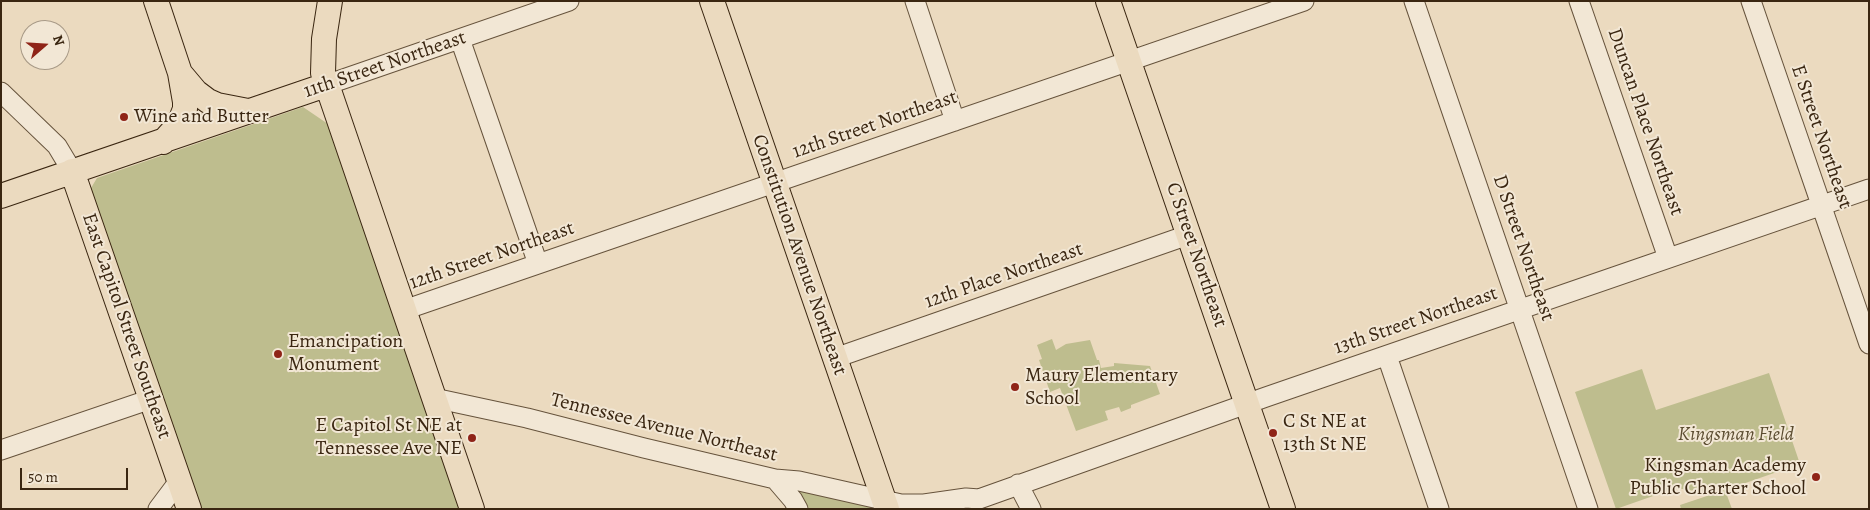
<!DOCTYPE html>
<style>
body{margin:0}
#map{position:relative;width:1870px;height:510px;overflow:hidden;background:#ebdabf;font-family:Alegreya,serif}
canvas{display:block}
.frame{position:absolute;inset:0;border:2px solid #3a2611;pointer-events:none}
.north{position:absolute;left:20px;top:20px;width:50px;height:50px;box-sizing:border-box;background:#f2e7d5;border:1px solid #a89a87;border-radius:50%;rotate:71deg;font-size:14px;font-weight:700;line-height:20px;text-align:center;color:#3a2611}
.north::after{content:'';display:block;margin:auto;width:18px;height:22px;background:#8f2418;clip-path:polygon(50% 0,100% 100%,50% 72%,0 100%)}
.scale{position:absolute;left:20px;top:468px;width:108px;height:22px;box-sizing:border-box;border:2px solid #3a2611;border-top:0;padding-left:6px;font-size:15px;line-height:18px;white-space:nowrap;color:#3a2611;-webkit-text-stroke:4px #f2e7d5;paint-order:stroke}
</style>
<div id="map">
<canvas width="1870" height="510"></canvas>
<div class="frame"></div>
<div class="north">N</div>
<div class="scale">50 m</div>
</div>
<script>
const g = document.querySelector('canvas').getContext('2d');
g.lineJoin = 'round';
function fillPath(path, color) { g.fillStyle = color; g.fill(path, 'evenodd'); }
const shape = rows => new Path2D(rows.map(r => 'M' + r).join(''));
function strokePath(path, color, width, dash) { g.strokeStyle = color; g.lineWidth = width; g.lineCap = dash ? 'butt' : 'round'; g.setLineDash(dash || []); g.stroke(path); }
function label(font, color, halo, rows, align = 'center') {
  g.font = font + ' Alegreya,serif'; g.lineWidth = 4; g.setLineDash([]); g.textBaseline = 'middle'; g.strokeStyle = halo; g.fillStyle = color; for (const [text, x, y, turn = 0] of rows) {
    g.save(); g.translate(x, y); g.rotate((+turn || 0) * Math.PI / 180); g.textAlign = isNaN(turn) ? turn : align; if (halo) g.strokeText(text, 0, 0); g.fillText(text, 0, 0); g.restore();
  }
}
fillPath(shape([
 [303,107,328,124,460,509,192,509,85,198,97,178],
 [1052,339,1056,350,1066,344,1090,340,1097,360,1099,360,1101,368,1114,366,1114,363,1150,366,1160,394,1131,405,1131,408,1121,412,1119,407,1105,411,1108,420,1076,431,1060,388,1050,392,1039,360,1042,359,1037,345],
 [1642,369,1656,410,1769,373,1800,464,1731,488,1729,483,1702,492,1676,488,1616,509,1575,392],
 [796,488,872,506,875,509,806,509],
 [1725,490,1732,509,1681,509,1680,505]
]), '#bebd8e');
const minor = shape([
 [915,1,955,121],
 [1414,1,1588,509],
 [1579,1,1668,258],
 [1751,1,1869,344],
 [460,39,538,264],
 [326,85,569,1],
 [1,92,57,146,72,171],
 [404,310,1304,1],
 [1387,356,1439,509],
 [835,358,1188,235],
 [434,398,527,418,644,448,775,479,799,481,901,504,924,504,966,498,979,499,1266,397,1869,189],
 [1,450,151,399],
 [775,479,793,500,798,509],
 [1018,484,1031,509],
 [158,509,179,481]
]);
const major = shape([
 [156,1,180,73,185,102,185,109,179,124,163,142],
 [330,1,324,39,323,73,472,509],
 [712,1,887,509],
 [1108,1,1283,509],
 [180,73,196,92,208,101,217,105,248,111],
 [72,171,189,509],
 [1,196,326,85]
]);
strokePath(minor, '#66533c', 21);
strokePath(major, '#3a2611', 26);
strokePath(minor, '#f2e7d5', 19);
strokePath(major, '#ebdabf', 24);
for (const [x, y, r, color] of [
 [124,117,5,"#8f2418"],
 [278,354,5,"#8f2418"],
 [1015,387,5,"#8f2418"],
 [1273,433,5,"#8f2418"],
 [472,438,5,"#8f2418"],
 [1816,477,5,"#8f2418"]
]) { const dot = new Path2D(); dot.arc(x, y, r, 0, 2 * Math.PI); g.fillStyle = color; g.fill(dot); strokePath(dot, '#f2e7d5', 2); }
label('20px', '#3a2611', '#f2e7d5', [
 ["11th Street Northeast",385,65,-19],
 ["Duncan Place Northeast",1645,122,71],
 ["12th Street Northeast",875,125,-19],
 ["E Street Northeast",1821,137,71],
 ["D Street Northeast",1523,248,71],
 ["Constitution Avenue Northeast",799,255,71],
 ["C Street Northeast",1196,255,71],
 ["12th Street Northeast",492,256,-19],
 ["12th Place Northeast",1004,276,-19],
 ["13th Street Northeast",1416,321,-19],
 ["East Capitol Street Southeast",126,326,71],
 ["Tennessee Avenue Northeast",664,428,14]
]);
label('20px', '#3a2611', '#f2e7d5', [
 ["Wine and Butter",134,117],
 ["Emancipation",288,342],
 ["Monument",288,365],
 ["Maury Elementary",1025,376],
 ["School",1025,399],
 ["C St NE at",1283,422],
 ["13th St NE",1283,445],
 ["E Capitol St NE at",462,426,"right"],
 ["Tennessee Ave NE",462,449,"right"],
 ["Kingsman Academy",1806,466,"right"],
 ["Public Charter School",1806,489,"right"]
], 'left');
label('italic 20px', '#5b4c30', '#f2e7d5', [
 ["Kingsman Field",1736,435]
]);
</script>
